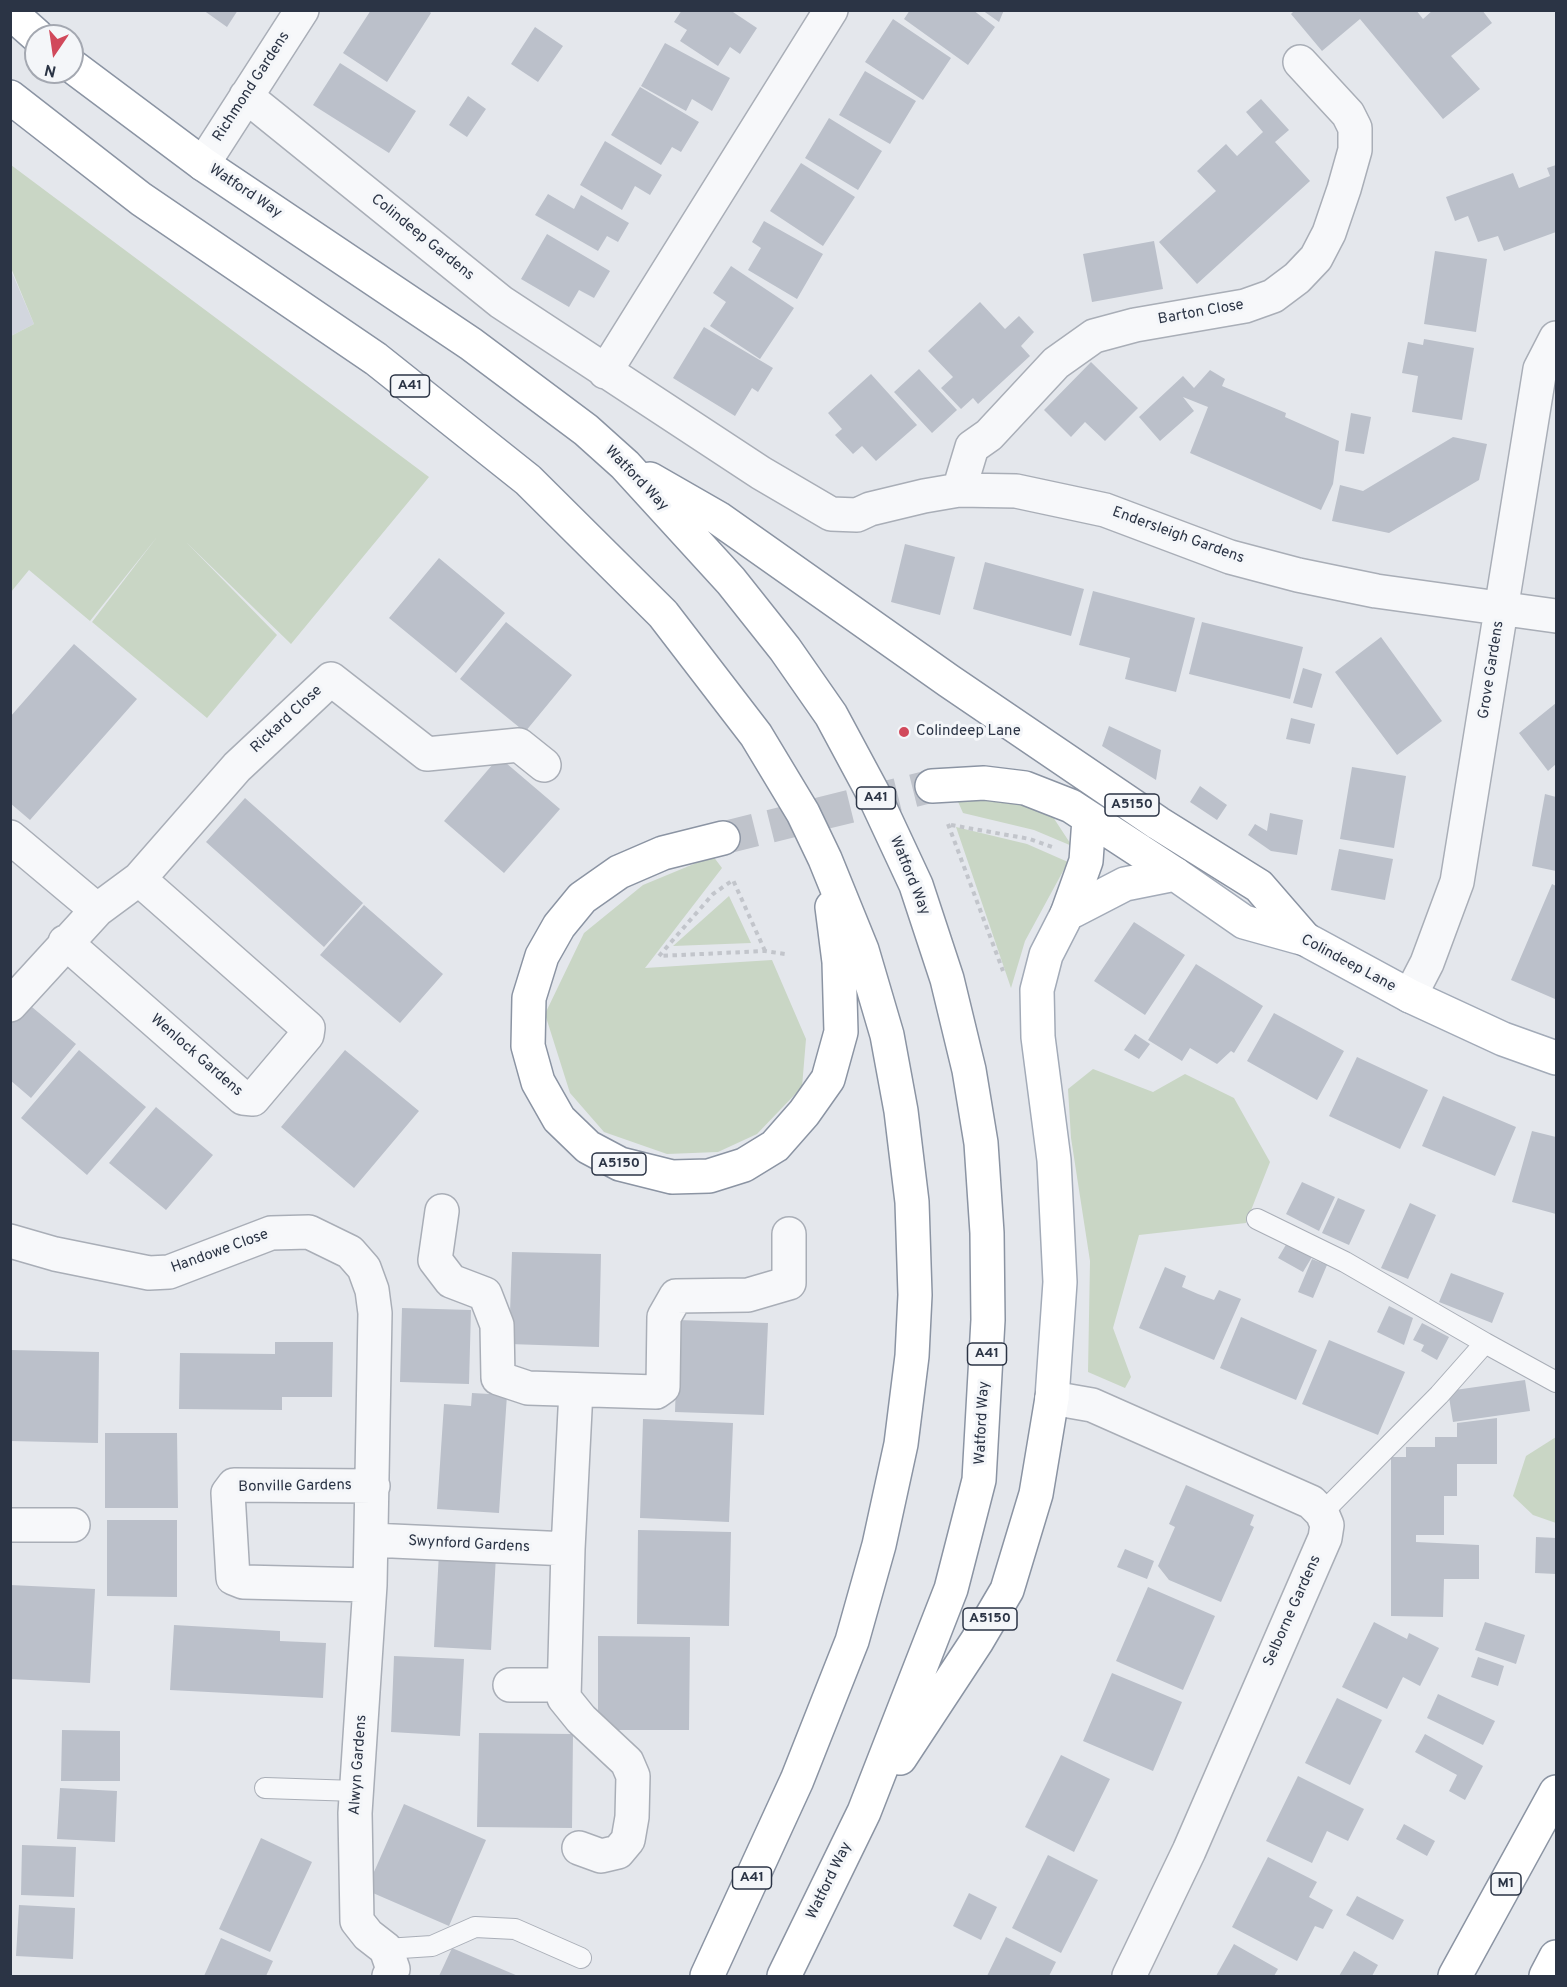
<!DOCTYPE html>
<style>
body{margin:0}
#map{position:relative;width:1567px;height:1987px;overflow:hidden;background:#e4e7ec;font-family:Overpass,sans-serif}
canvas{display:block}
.frame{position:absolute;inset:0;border:12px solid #2b3445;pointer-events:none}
.north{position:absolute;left:24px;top:24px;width:60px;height:60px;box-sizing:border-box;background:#f4f6f9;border:2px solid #a4a8b1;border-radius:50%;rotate:193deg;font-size:16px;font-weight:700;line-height:24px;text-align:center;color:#2b3445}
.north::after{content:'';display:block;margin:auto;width:21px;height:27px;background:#d1495b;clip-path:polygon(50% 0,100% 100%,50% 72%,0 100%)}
</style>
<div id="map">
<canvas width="1567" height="1987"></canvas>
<div class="frame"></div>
<div class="north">N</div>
</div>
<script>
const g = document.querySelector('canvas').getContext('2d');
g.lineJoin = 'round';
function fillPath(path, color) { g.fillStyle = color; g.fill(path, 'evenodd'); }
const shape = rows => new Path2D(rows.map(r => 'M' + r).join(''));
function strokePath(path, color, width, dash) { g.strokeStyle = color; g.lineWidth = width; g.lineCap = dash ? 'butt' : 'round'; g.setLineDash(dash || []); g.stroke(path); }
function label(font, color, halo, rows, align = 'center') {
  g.font = font + ' Overpass,sans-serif'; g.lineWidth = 6; g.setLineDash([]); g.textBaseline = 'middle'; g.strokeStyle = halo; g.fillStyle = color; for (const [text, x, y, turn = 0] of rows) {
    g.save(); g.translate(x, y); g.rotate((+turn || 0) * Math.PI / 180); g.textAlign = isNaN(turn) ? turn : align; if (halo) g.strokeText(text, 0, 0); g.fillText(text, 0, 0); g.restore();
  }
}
fillPath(shape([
 [10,268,34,324,11,336,10,336]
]), '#d2d6de');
fillPath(shape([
 [11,165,429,477,291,644,186,542,277,635,207,718,92,622,157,537,90,621,29,570,11,592,11,336,34,324,11,268],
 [956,797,1022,802,1053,817,1072,846,1034,830,963,813],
 [956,827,1027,844,1068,862,1025,941,1011,988],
 [713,856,722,868,645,968,772,960,806,1039,802,1087,757,1134,718,1152,667,1154,604,1132,570,1093,545,1014,584,933,643,885],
 [729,896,751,943,673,946],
 [1093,1069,1153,1092,1185,1074,1234,1098,1270,1162,1246,1223,1139,1235,1113,1328,1131,1377,1125,1388,1088,1372,1090,1261,1071,1138,1068,1089],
 [1556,1437,1556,1523,1533,1515,1513,1496,1526,1456]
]), '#c9d6c5');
fillPath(shape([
 [203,10,238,10,227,27],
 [371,10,428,10,431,13,387,82,343,53],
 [682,10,730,10,757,28,740,54,730,47,718,66,680,41,687,30,674,22],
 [910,10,973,10,995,27,968,65,904,19],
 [982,10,1004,10,999,22],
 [1295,10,1416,10,1423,19,1433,10,1482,10,1492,23,1451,56,1480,89,1443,119,1360,19,1322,51,1291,14],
 [893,19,951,58,923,100,865,62],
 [535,27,563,46,538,82,511,64],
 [665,43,730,78,712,111,692,99,686,111,641,86],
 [340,63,416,111,389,153,313,105],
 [865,71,916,101,890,144,839,115],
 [640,87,699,122,681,152,672,147,661,165,611,135],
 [468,96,486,109,467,137,449,125],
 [1261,99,1289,130,1275,142,1310,181,1197,284,1159,242,1216,191,1197,171,1226,144,1237,156,1263,132,1246,112],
 [829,118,882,151,858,190,805,158],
 [605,141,662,175,650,195,635,186,622,210,580,185],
 [801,163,855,197,823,246,770,211],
 [1556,165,1556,232,1504,251,1498,236,1478,242,1468,216,1455,221,1446,197,1513,173,1519,188,1550,176,1547,168],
 [548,194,574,209,581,195,629,223,618,242,607,236,598,251,535,215],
 [764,221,823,254,797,299,748,270,761,248,752,242],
 [547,234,610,271,594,298,579,290,569,307,521,279],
 [1154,241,1163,289,1092,302,1083,254],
 [1435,251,1487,259,1476,332,1424,324],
 [731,266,794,308,760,359,710,326,726,302,713,293],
 [980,302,1005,329,1019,316,1034,332,1021,346,1030,356,978,404,973,398,961,409,941,388,953,377,928,351],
 [704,327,773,368,758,392,752,388,735,416,673,378],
 [1424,339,1474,348,1462,420,1412,412,1418,376,1402,373,1408,342,1423,345],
 [1091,362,1138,408,1105,441,1085,422,1071,437,1044,410],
 [919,369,957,410,932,433,894,392],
 [1210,370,1225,379,1222,386,1286,413,1285,417,1339,441,1333,484,1321,510,1190,453,1208,407,1183,397,1194,411,1160,441,1139,417,1183,376,1194,388],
 [871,374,917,425,876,461,862,446,853,454,835,435,842,429,828,413],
 [1351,413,1371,417,1364,454,1345,451],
 [1453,437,1487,444,1479,480,1389,533,1332,521,1340,485,1363,491],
 [905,544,955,557,940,615,891,602],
 [439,558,505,613,456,673,389,618],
 [985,562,1084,589,1071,636,973,609],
 [1093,591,1195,618,1176,692,1125,679,1130,658,1079,645],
 [506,622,572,675,525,732,460,679],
 [1202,622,1303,647,1290,699,1189,674],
 [1381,637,1442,721,1397,755,1335,672],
 [74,644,137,699,30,820,10,803,10,717],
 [1303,668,1322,674,1312,708,1293,703],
 [1556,703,1556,764,1548,771,1519,733],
 [1291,718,1315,724,1310,744,1286,739],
 [1109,726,1161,750,1156,780,1102,746],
 [499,757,560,809,504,873,444,821],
 [1352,767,1406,776,1394,848,1340,839],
 [1200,786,1227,805,1217,820,1190,802],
 [1545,794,1556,797,1556,871,1532,866],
 [245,798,363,903,324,947,206,842],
 [1270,813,1303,820,1297,855,1271,851,1248,835,1255,824,1267,831],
 [1339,849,1393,859,1385,900,1331,890],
 [1552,884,1556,886,1555,999,1511,980],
 [364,905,443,974,400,1023,320,955],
 [1134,922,1185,955,1145,1015,1094,981],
 [1196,964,1263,1006,1234,1053,1231,1051,1217,1064,1190,1048,1182,1061,1148,1040],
 [26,1002,76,1044,31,1098,10,1080,10,1021],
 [1274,1013,1344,1051,1317,1100,1247,1061],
 [1135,1034,1150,1044,1139,1059,1124,1050],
 [79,1050,146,1107,87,1175,21,1118],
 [345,1050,419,1111,354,1188,281,1127],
 [1357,1057,1428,1090,1400,1149,1329,1116],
 [1443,1096,1516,1127,1495,1176,1422,1146],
 [156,1107,213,1155,166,1210,109,1163],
 [1532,1131,1556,1137,1556,1214,1512,1202],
 [1302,1182,1335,1197,1319,1231,1286,1214],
 [1338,1198,1365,1210,1349,1245,1322,1233],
 [1410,1203,1436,1215,1408,1279,1381,1268],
 [1287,1243,1312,1257,1303,1272,1278,1258],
 [512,1252,601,1254,599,1347,509,1344],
 [1312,1259,1327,1265,1313,1298,1298,1292],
 [1165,1267,1186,1276,1182,1287,1198,1294,1214,1300,1219,1290,1241,1299,1214,1360,1139,1328],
 [1451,1273,1504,1293,1492,1323,1439,1302],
 [1389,1306,1413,1318,1404,1345,1377,1332],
 [402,1308,471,1310,469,1384,400,1382],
 [1241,1317,1317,1350,1296,1400,1220,1368],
 [678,1320,768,1323,764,1415,675,1412],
 [1422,1323,1449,1337,1437,1360,1421,1351,1424,1345,1413,1340],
 [1329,1340,1405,1372,1378,1435,1302,1404],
 [275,1342,333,1342,332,1397,282,1397,282,1410,179,1409,180,1353,275,1354],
 [10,1350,99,1352,98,1443,10,1441],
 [1525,1380,1530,1411,1453,1422,1448,1391],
 [472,1393,507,1395,499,1513,437,1509,444,1404,471,1406],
 [1497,1418,1497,1464,1457,1464,1457,1496,1444,1496,1444,1535,1416,1535,1416,1542,1479,1545,1479,1579,1444,1579,1443,1617,1391,1616,1391,1457,1406,1457,1406,1447,1435,1447,1435,1437,1457,1437,1457,1423],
 [643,1419,733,1423,729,1522,640,1518],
 [105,1433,177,1433,178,1508,105,1508],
 [1186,1485,1254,1515,1250,1525,1254,1527,1221,1602,1169,1580,1158,1566,1175,1527,1169,1524],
 [107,1520,177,1520,177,1597,107,1596],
 [638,1530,731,1532,729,1626,637,1624],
 [1536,1537,1556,1538,1556,1574,1535,1573],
 [1125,1549,1154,1561,1147,1579,1117,1567],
 [439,1552,496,1555,491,1650,434,1647],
 [10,1585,95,1589,90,1683,10,1679],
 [1148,1587,1215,1616,1183,1690,1116,1661],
 [1374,1622,1407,1639,1409,1633,1439,1648,1420,1686,1403,1677,1387,1709,1342,1687],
 [1485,1622,1525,1635,1516,1664,1475,1650],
 [174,1625,280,1631,280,1641,326,1643,323,1698,170,1690],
 [598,1636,690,1637,689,1730,598,1730],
 [394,1656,464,1659,460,1736,391,1732],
 [1478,1657,1504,1666,1498,1686,1471,1677],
 [1112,1673,1182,1702,1153,1771,1083,1741],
 [1438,1694,1495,1721,1483,1745,1427,1718],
 [1337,1698,1382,1720,1350,1785,1305,1763],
 [62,1730,120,1731,120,1781,61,1781],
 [479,1733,573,1734,572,1828,477,1827],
 [1425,1734,1483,1766,1465,1800,1449,1791,1457,1775,1415,1752],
 [1061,1755,1110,1779,1074,1852,1025,1827],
 [1298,1776,1364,1809,1348,1841,1327,1831,1312,1863,1266,1841],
 [60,1788,117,1791,115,1842,57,1839],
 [404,1804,486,1840,449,1926,366,1890],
 [1404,1824,1435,1841,1427,1856,1396,1839],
 [261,1838,312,1862,270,1952,219,1929],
 [22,1845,76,1847,74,1897,21,1895],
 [1048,1855,1098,1880,1061,1953,1012,1928],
 [1268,1857,1317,1882,1309,1897,1333,1910,1323,1929,1315,1926,1297,1961,1232,1927],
 [969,1893,997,1907,981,1940,953,1926],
 [1357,1896,1404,1920,1393,1940,1346,1915],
 [19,1905,75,1908,73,1959,16,1956],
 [1006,1937,1056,1962,1049,1976,987,1976],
 [221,1938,273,1961,266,1976,204,1976],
 [1234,1944,1278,1969,1274,1976,1216,1976],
 [452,1948,518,1976,439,1976],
 [1354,1951,1378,1965,1372,1976,1339,1976]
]), '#bbc0ca');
strokePath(shape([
 [723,838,932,786]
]), '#bfc3cb', 33, [33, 16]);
const service = shape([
 [1257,1219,1345,1262,1485,1343,1439,1395,1322,1513],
 [1485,1343,1556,1382],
 [265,1788,356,1791],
 [386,1949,432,1946,475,1927,515,1929,581,1958]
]);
const minor = shape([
 [246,96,501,302,761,473,831,514,857,515,870,509,924,496,959,490,1016,491,1105,510,1230,557,1298,575,1376,591,1556,616],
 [203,164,302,10],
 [605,372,831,10],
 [959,490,972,447,989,435,1056,363,1094,336,1135,325,1245,306,1273,296,1297,278,1316,258,1329,233,1344,189,1355,150,1355,128,1348,114,1300,62],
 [10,837,97,910],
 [65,942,243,1098,253,1099,307,1035,308,1028,139,879],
 [1410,996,1427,963,1457,882,1540,369,1556,338],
 [10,1005,97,910,139,879,237,767,331,679,427,754,519,745,544,765],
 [442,1211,435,1260,451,1281,485,1294,497,1325,498,1378,528,1388,656,1392,663,1387,664,1317,676,1296,748,1295,789,1283,789,1234],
 [10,1241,55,1254,149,1273,169,1272,271,1233,309,1232,350,1252,364,1268,372,1290,375,1313,370,1585,355,1813,357,1921,368,1935,386,1949,393,1969,389,1976],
 [1052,1398,1092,1405,1311,1502,1322,1513,1327,1525,1325,1538,1189,1851,1129,1976],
 [10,1525,73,1525],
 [371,1540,568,1549,564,1698,581,1719,627,1762,633,1776,632,1817,628,1840,618,1852,601,1856,579,1848],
 [568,1549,576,1390],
 [370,1585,243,1582,233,1578,228,1493,234,1485,373,1486],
 [510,1685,564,1685]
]);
const primary = shape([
 [1052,1398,1060,1282,1054,1160,1038,1037,1037,990,1046,955,1067,914,1125,884,1175,874,1244,922,1305,939,1410,996,1503,1039,1556,1058]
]);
const trunk = shape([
 [10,12,37,36],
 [72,66,203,164,471,344,586,430,625,465,731,581,785,649,831,715,874,795,916,885,947,979,969,1070,981,1143,987,1233,988,1320,979,1480,951,1589,864,1812,784,1976],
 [10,97,141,199,376,359,528,480,663,614,756,735,803,813,825,859,862,950,887,1035,901,1111,912,1202,915,1295,912,1356,901,1444,879,1545,852,1641,797,1780,707,1976],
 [650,479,718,518,949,681,1158,823,1259,886,1305,939],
 [932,786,984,783,1025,788,1071,806,1175,874],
 [723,838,663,853,619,872,582,898,559,926,542,956,529,998,528,1046,538,1082,559,1119,588,1147,620,1164,672,1177,709,1176,744,1165,775,1146,804,1113,828,1079,841,1032,839,962,832,907],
 [1067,914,1086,861,1089,819],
 [900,1758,977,1641,1007,1590,1036,1494,1052,1398]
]);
const motorway = shape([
 [1455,1976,1556,1792],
 [1546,1976,1556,1957]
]);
strokePath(service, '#a9aeb7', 22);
strokePath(minor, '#a9aeb7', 36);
strokePath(primary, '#a3abb8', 36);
strokePath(trunk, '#8b94a3', 36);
strokePath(motorway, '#8b94a3', 36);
strokePath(shape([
 [948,824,1003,971],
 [951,825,1030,839,1052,847],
 [765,951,733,880,713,894,659,956,765,951,785,954]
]), '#c2c5cb', 4, [4.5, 4.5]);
strokePath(service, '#f7f8fa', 20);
strokePath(minor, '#f7f8fa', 33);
strokePath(primary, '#fff', 33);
strokePath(trunk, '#fff', 33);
strokePath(motorway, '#fff', 33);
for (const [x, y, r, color] of [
 [904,732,6,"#d1495b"]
]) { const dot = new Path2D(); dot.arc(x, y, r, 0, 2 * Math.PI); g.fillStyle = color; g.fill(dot); strokePath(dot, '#f4f6f9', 2); }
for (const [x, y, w] of [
 [410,386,39],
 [876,798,39],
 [1132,805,54],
 [619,1164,54],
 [987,1354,39],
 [990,1619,54],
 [752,1878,39],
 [1506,1884,30]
]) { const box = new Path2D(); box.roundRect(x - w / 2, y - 11, w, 22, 4.5); g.fillStyle = '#f4f6f9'; g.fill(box); strokePath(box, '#2b3445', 1.5); }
label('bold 14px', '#2b3445', null, [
 ["A41",410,386],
 ["A41",876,798],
 ["A5150",1132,805],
 ["A5150",619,1164],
 ["A41",987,1354],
 ["A5150",990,1619],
 ["A41",752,1878],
 ["M1",1506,1884]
]);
label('15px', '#2b3445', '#f4f6f9', [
 ["Richmond Gardens",252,87,-57],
 ["Watford Way",245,192,34],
 ["Colindeep Gardens",422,238,39],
 ["Barton Close",1201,313,-10],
 ["Watford Way",636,479,46],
 ["Endersleigh Gardens",1178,536,20],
 ["Grove Gardens",1492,670,-81],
 ["Rickard Close",287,720,-43],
 ["Watford Way",909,876,68],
 ["Colindeep Lane",1348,964,28],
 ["Wenlock Gardens",196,1056,41],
 ["Handowe Close",220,1252,-20],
 ["Watford Way",983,1423,-87],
 ["Bonville Gardens",295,1487,-1],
 ["Swynford Gardens",469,1545,3],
 ["Selborne Gardens",1293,1611,-66],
 ["Alwyn Gardens",359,1765,-86],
 ["Watford Way",830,1881,-64]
]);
label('15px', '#2b3445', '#f4f6f9', [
 ["Colindeep Lane",916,732]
], 'left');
</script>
